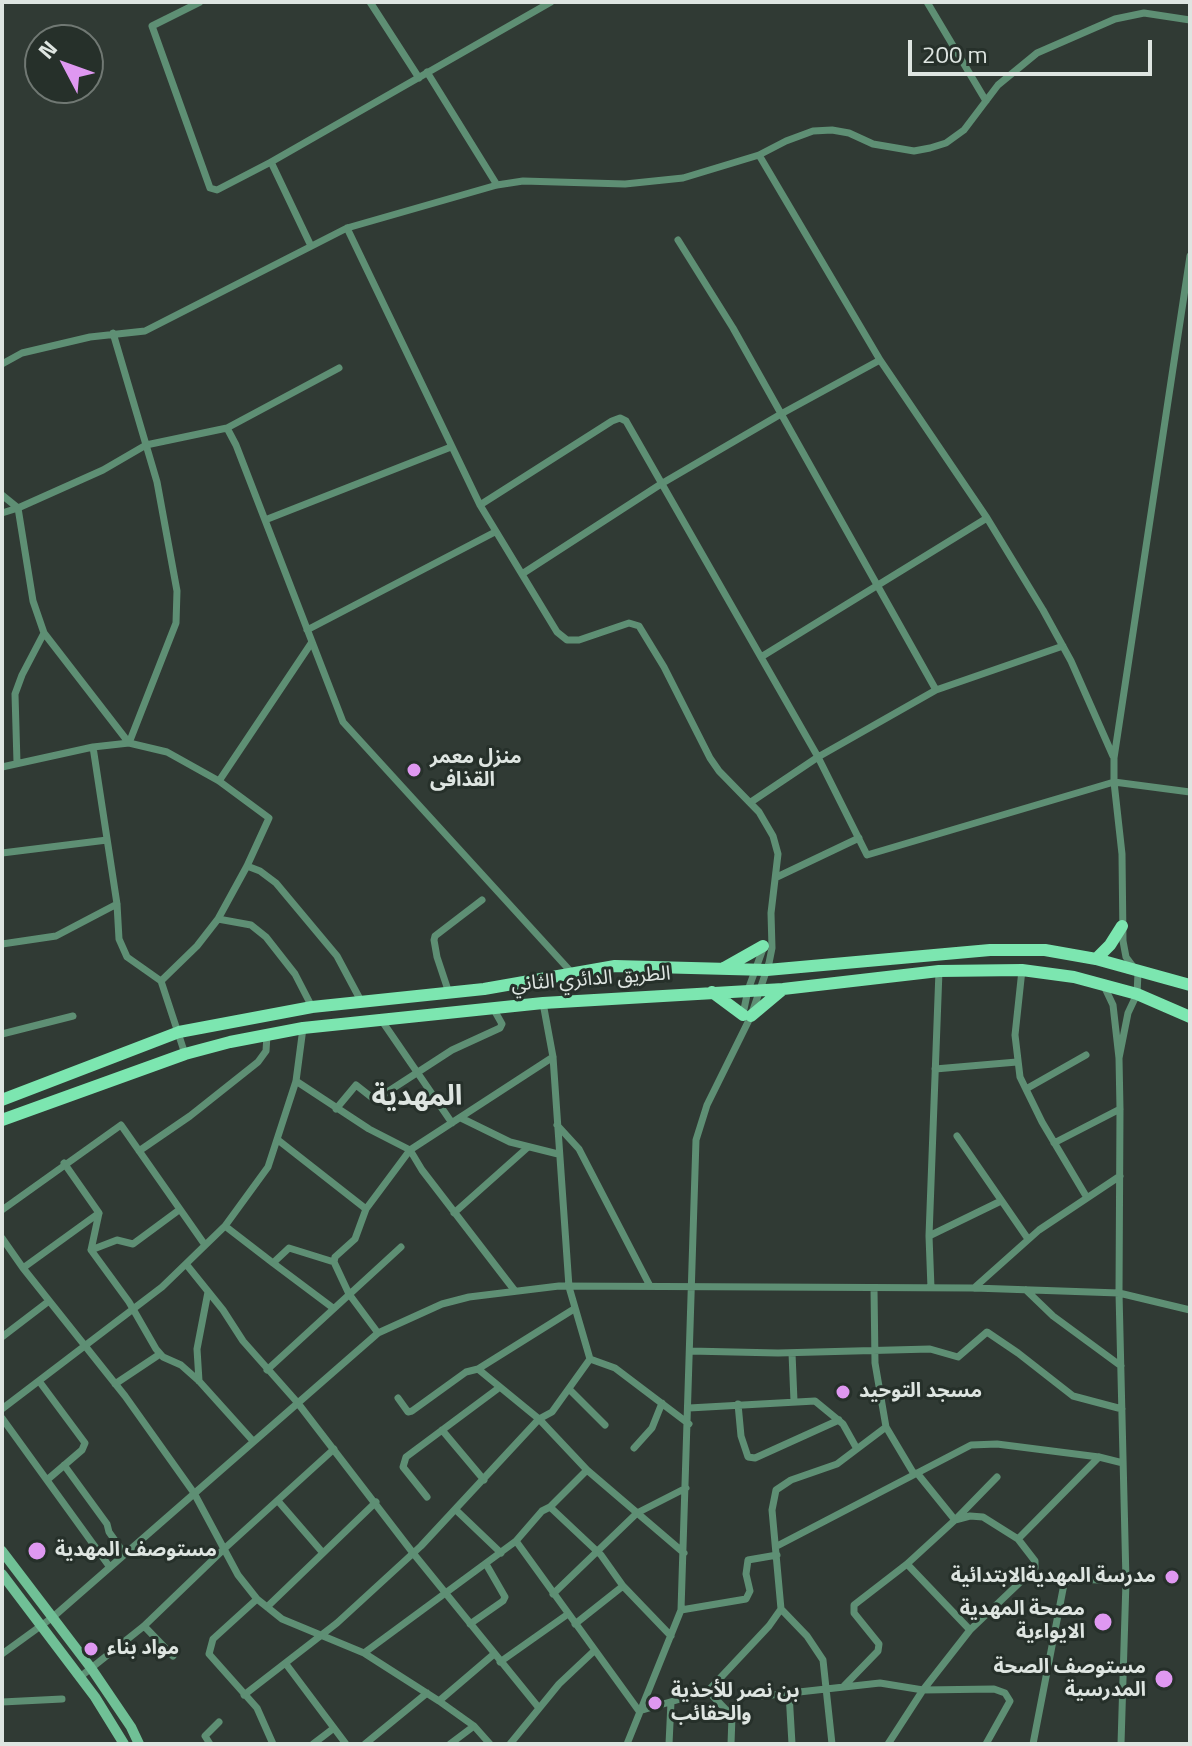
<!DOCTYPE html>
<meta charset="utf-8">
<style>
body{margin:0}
#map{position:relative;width:1192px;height:1746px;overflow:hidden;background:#303a34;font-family:"Titillium Web",sans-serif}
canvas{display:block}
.frame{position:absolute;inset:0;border:4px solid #dee5e1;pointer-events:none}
.north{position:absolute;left:24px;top:24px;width:80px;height:80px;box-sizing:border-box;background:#26302a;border:2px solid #707873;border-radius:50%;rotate:311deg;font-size:22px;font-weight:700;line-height:32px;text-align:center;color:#dee5e1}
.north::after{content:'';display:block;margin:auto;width:28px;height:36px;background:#df98f1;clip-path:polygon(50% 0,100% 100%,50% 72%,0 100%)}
.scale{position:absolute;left:908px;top:40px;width:244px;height:36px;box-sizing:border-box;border:4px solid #dee5e1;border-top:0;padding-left:10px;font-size:24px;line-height:28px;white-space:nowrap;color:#dee5e1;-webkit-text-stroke:6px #26302a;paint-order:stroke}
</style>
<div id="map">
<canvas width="1192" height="1746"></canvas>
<div class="frame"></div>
<div class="north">N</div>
<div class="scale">200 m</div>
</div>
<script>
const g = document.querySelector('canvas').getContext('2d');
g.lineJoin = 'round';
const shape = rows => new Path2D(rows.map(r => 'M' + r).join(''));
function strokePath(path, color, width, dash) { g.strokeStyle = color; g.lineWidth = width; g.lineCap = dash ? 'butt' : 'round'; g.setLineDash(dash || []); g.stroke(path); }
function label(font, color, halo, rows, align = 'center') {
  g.font = font + ' "Titillium Web","Noto Sans Arabic",sans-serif'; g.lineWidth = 6; g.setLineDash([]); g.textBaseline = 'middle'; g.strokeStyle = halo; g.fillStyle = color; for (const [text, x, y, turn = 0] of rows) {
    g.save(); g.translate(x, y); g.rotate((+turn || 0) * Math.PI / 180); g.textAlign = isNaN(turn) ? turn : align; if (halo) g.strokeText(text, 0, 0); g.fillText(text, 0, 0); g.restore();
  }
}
strokePath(shape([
 [200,2,152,26,210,188,217,190,271,162],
 [370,2,419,78],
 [927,2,986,101],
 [427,72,497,185],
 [759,155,880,360,987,518,1043,610,1071,661,1113,756],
 [347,228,480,505,557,632,567,640,579,640,629,623,639,626,664,667,710,758,719,771,759,812,773,836,778,854,771,913,772,948,769,963,751,1016,707,1105,696,1140,681,1610,627,1744],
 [678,240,733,328,936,690,1063,646],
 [311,246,271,162,551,2],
 [2,364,22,353,90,337,145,331,347,228,497,185,523,181,625,184,683,178,759,155,786,141,813,131,832,130,849,133,873,144,914,151,930,148,946,143,964,130,998,85,1037,53,1115,19,1144,13,1190,20],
 [227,428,339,368],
 [2,495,18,508,103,470,146,445,227,428,236,445,343,722,573,974],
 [480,505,612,421,620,418,626,421,818,757,867,855,1114,782,1190,792],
 [2,513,18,508,33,601,44,633,129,743,167,752,219,781,269,818,247,866,218,919,197,946,161,981],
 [265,520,451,447],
 [522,574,661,484,781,414,880,360],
 [307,630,495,532],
 [761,657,987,518],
 [93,747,117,904,119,939,127,957,161,981,185,1054],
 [17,763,15,694,22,675,44,633],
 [2,767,93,747,129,743,176,623,177,591,157,482,113,333],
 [219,781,312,642],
 [751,802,818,757,936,690],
 [2,853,107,840],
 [247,866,260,871,276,883,337,956,361,1001],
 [777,877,859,838],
 [218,919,251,925,266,937,295,974,312,1007],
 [2,944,56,936,117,904],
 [1022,970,1015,1035,1020,1077,1042,1122,1086,1196],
 [1104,986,1113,1005,1119,1058,1120,1109,1119,1293,1126,1581,1121,1744],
 [449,993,437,957,434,940,435,936,482,900],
 [743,1014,748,990,764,946],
 [382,1021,452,1123],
 [2,1034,73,1016],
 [1119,1058,1128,1013,1137,994,1138,973,1126,957,1123,941,1122,854,1114,782,1114,758,1190,256],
 [935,1069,1017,1062],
 [296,1081,369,1129,410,1150,422,1170,515,1291],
 [1026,1089,1086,1055],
 [336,1109,356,1085,375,1100,452,1050,500,1028,502,1024,493,1008],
 [461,1118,510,1142,558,1154],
 [557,1125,579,1149,650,1286],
 [957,1136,1028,1239],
 [278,1140,366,1209],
 [1054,1143,1120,1109],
 [139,1151,190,1116,258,1062,266,1051,267,1035],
 [64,1163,99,1213,91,1250,129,1302,156,1349,163,1357,181,1365,199,1381,253,1441],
 [2,1210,121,1125,205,1245],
 [454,1213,527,1148],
 [225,1226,273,1263,289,1248,334,1262],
 [929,1236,939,971],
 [2,1238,23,1268,125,1396,194,1493,238,1575,257,1599,282,1619,364,1653,439,1701,474,1726,490,1744],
 [91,1250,117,1240,133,1244,179,1210],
 [273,1263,333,1308],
 [186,1264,223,1310,243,1341,297,1402,413,1553,539,1708],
 [23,1268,99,1213],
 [931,1288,929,1236,1001,1201],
 [974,1288,1039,1230,1120,1176],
 [1026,1290,1053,1316,1121,1366],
 [378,1333,349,1294,334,1262,335,1257,355,1239,366,1209,410,1150,553,1057],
 [2,1337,49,1301],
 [690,1351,778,1353,930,1349,958,1357,987,1332,1018,1353,1073,1396,1122,1409],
 [792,1353,794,1401],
 [590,1359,615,1368,689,1424],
 [478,1369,574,1309],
 [267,1370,401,1247],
 [39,1381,85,1443,82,1450,47,1480],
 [199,1381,197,1349,208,1292],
 [115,1384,160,1354],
 [569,1389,605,1425],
 [398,1398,408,1412,412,1411,466,1372,478,1369,539,1419,587,1470,684,1553],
 [738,1404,741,1436,748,1457,755,1458,839,1420],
 [689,1408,815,1401,843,1424,857,1449],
 [2,1409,162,1287,225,1226,268,1167,296,1081,303,1028],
 [2,1418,109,1566],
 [886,1427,914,1474],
 [442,1430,484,1480],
 [634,1448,652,1428,662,1403],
 [64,1465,107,1524,109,1532,124,1553],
 [917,1473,955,1520,907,1564,970,1630],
 [427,1497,403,1467,406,1457,500,1387],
 [278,1501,323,1553],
 [550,1507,601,1555,623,1586],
 [456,1510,501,1553],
 [956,1519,997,1477],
 [955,1520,970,1516,983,1517,1018,1539],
 [516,1541,639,1711,708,1691,769,1626,781,1609,772,1510,776,1490,791,1480,837,1464,886,1427,875,1363,874,1288],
 [777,1546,971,1445,997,1444,1099,1457,1123,1463],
 [553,1594,637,1513,686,1488],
 [257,1599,213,1639,209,1654,257,1708,273,1744],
 [267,1607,376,1502],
 [781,1609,807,1636,823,1660,832,1744],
 [681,1610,746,1599,750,1591,746,1574,748,1560,777,1555],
 [470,1624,503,1601,505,1597,486,1564],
 [575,1624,623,1586,671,1636],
 [144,1626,173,1656],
 [364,1653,516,1541,542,1511,550,1507,587,1470],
 [2,1654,53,1617,378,1333,442,1304,469,1297,559,1286,974,1288,1119,1293,1190,1310],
 [500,1662,568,1614],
 [286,1664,346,1744],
 [80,1677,144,1626,224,1549,334,1449],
 [844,1686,878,1651,879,1644,854,1613,854,1605,907,1564],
 [708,1691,732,1716,731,1744],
 [789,1693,792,1744],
 [244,1695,337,1623,421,1546,539,1419,552,1412,590,1359,569,1287,553,1057,543,1003],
 [763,1696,880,1683,923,1690,994,1689,1005,1693,1010,1701,986,1744],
 [439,1701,494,1654],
 [2,1702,62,1699],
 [210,1744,205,1736,219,1722],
 [313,1744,334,1728],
 [365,1744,427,1693],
 [450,1744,474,1726],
 [510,1744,559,1684,594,1651],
 [669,1744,671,1702],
 [888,1744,923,1690,970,1630,1035,1568,1035,1561,1018,1539,1099,1457],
 [1033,1744,1064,1584,1072,1579,1126,1581]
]), '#5e8f74', 7);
strokePath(shape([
 [2,1551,91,1668,131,1727,139,1744],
 [2,1574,95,1697,124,1744]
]), '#70c096', 10);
strokePath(shape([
 [1096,959,1110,945,1122,926],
 [724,968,763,946],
 [712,992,743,1015],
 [751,1016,782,990],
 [2,1100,179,1032,312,1007,484,989,615,966,767,970,990,950,1045,950,1096,959,1190,985],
 [2,1120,185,1054,230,1042,303,1028,543,1003,783,989,939,971,1022,970,1074,977,1137,994,1190,1017]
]), '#7ce6b0', 12);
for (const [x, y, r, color] of [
 [414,770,8,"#df98f1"],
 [843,1392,8,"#df98f1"],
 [37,1551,10,"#df98f1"],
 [1172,1577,8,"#df98f1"],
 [1103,1622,10,"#df98f1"],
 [91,1649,8,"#df98f1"],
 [1164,1679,10,"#df98f1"],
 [655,1703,8,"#df98f1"]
]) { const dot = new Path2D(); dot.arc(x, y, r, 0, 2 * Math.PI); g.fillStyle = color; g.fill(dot); strokePath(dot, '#26302a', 3); }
label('bold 20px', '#dee5e1', '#26302a', [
 ["منزل معمر",430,758],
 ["القذافى",430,781],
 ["مسجد التوحيد",859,1392],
 ["مستوصف المهدية",55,1551],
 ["مدرسة المهديةالابتدائية",1156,1577,"right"],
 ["مصحة المهدية",1085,1610,"right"],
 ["الايواءية",1085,1633,"right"],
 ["مواد بناء",107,1649],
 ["مستوصف الصحة",1146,1668,"right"],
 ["المدرسية",1146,1691,"right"],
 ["بن نصر للأحذية",671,1692],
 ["والحقائب",671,1715]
], 'left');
label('20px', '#dee5e1', '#26302a', [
 ["الطريق الدائري الثاني",591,980,-4]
]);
label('bold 28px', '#dee5e1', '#26302a', [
 ["المهدية",417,1098]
]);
</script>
